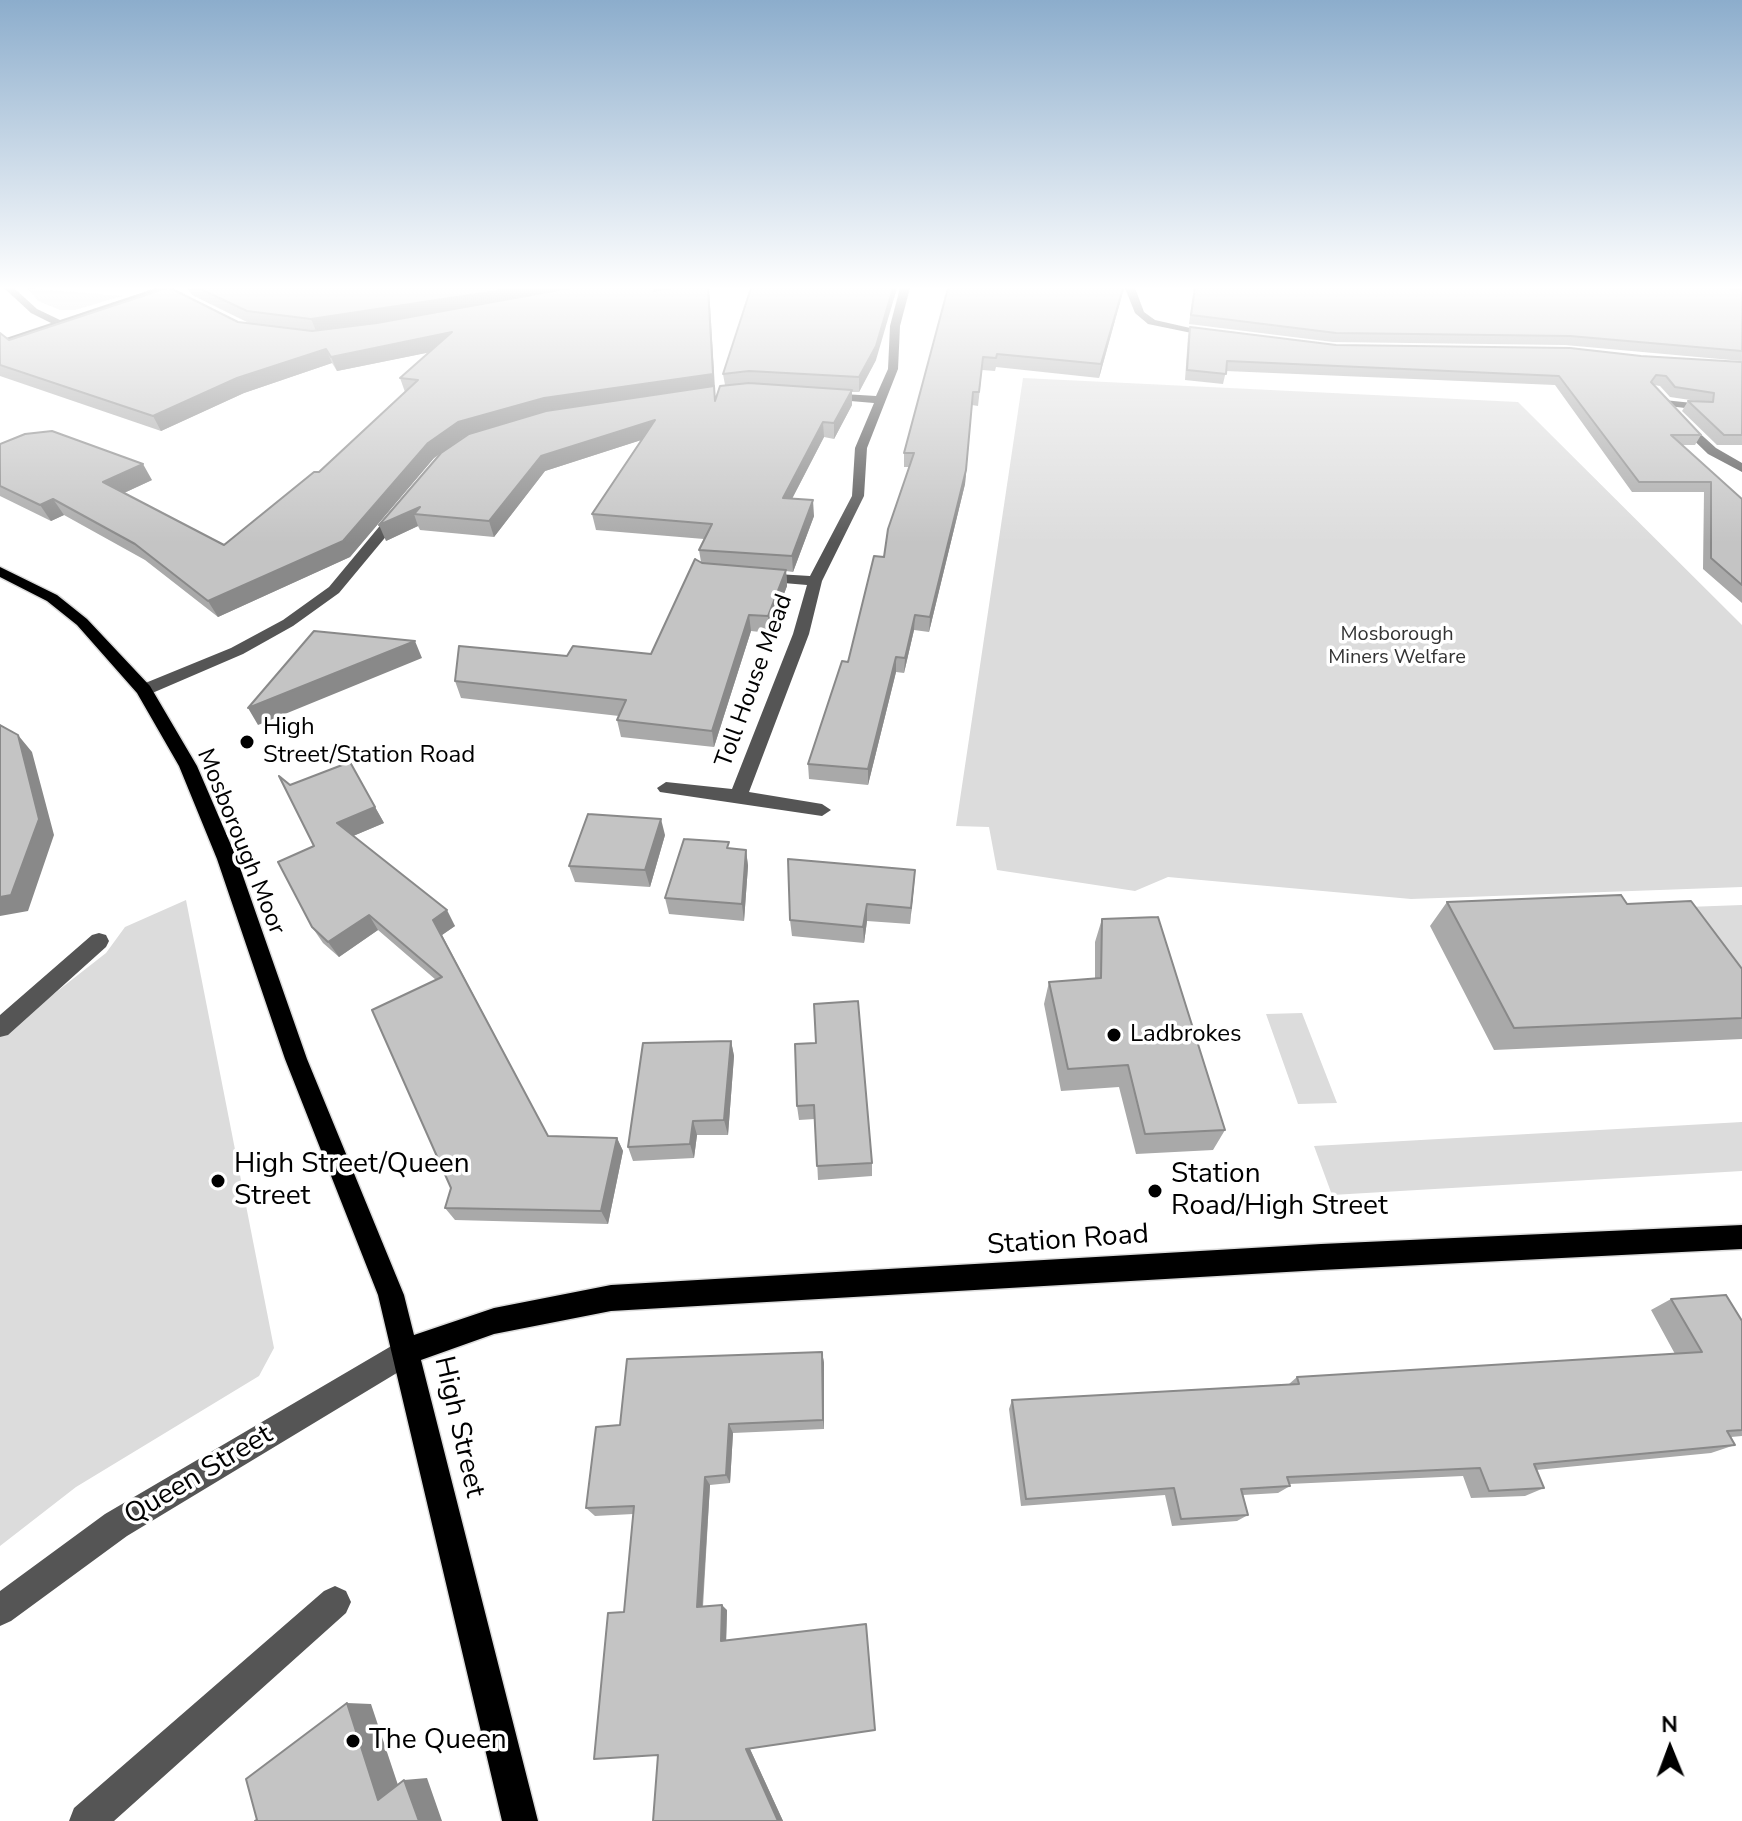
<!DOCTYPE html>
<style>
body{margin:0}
#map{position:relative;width:1742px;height:1821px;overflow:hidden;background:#fff;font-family:"Nunito Sans",sans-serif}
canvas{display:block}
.north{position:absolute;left:1630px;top:1709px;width:80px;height:80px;-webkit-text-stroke:6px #fff;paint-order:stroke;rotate:359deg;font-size:22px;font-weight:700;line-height:32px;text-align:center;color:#000}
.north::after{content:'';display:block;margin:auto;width:28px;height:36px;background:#000;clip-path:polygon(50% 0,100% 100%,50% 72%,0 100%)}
</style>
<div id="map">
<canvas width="1742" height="1821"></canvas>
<div class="north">N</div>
</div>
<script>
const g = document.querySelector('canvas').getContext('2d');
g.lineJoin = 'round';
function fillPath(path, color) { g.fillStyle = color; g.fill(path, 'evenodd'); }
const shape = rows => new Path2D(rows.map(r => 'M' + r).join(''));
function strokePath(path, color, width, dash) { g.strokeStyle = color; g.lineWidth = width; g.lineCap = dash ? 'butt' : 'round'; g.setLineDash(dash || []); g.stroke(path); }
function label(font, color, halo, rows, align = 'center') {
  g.font = font + ' "Nunito Sans",sans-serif'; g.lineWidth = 7; g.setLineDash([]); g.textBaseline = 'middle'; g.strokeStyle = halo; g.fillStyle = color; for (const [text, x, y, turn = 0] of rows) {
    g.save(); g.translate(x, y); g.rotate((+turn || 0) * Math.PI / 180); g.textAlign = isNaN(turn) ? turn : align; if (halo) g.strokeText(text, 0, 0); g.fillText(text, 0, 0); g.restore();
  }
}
fillPath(shape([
 [27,288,122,296,75,310,60,310,38,301],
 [1023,378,1518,402,1742,625,1742,887,1411,899,1168,877,1135,891,997,870,989,827,956,826],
 [186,900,274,1348,259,1376,76,1487,0,1546,0,1036,106,953,125,927],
 [1742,905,1742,980,1687,907],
 [1302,1013,1337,1103,1298,1104,1266,1014],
 [1742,1122,1742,1171,1332,1195,1314,1146]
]), '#dcdcdc');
const major = shape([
 [0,567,57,595,87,619,150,686,197,766,237,859,307,1059,404,1295,414,1335,494,1308,611,1285,1321,1244,1742,1225,1742,1249,1321,1270,611,1311,494,1334,421,1360,538,1821,502,1821,378,1295,285,1059,217,859,179,766,137,693,77,625,47,601,0,577,0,567]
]);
strokePath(major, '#dbdbdb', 3);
fillPath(shape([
 [4,288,14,288,37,309,60,320,156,288,169,288,0,346,0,340,51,323,31,313,4,288],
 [900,288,910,288,900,326,898,369,867,448,864,496,822,581,809,634,749,792,822,804,831,810,822,816,660,792,657,788,666,782,732,789,793,634,807,585,760,581,753,577,760,573,810,576,852,496,855,448,874,403,827,399,821,396,827,393,876,396,888,369,890,326,900,288],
 [1125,288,1135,288,1144,312,1155,320,1221,335,1216,338,1148,324,1135,313,1125,288],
 [1664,400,1702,404,1708,407,1702,410,1660,405,1660,401,1664,400],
 [1676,419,1684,419,1716,448,1742,463,1742,472,1708,454,1676,423,1676,419],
 [398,509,405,513,403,516,339,593,293,626,243,654,150,694,138,694,138,686,231,648,283,620,329,587,393,510,398,509],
 [99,933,106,935,109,941,106,947,8,1035,0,1037,0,1015,92,935,99,933],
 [405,1338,415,1342,419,1352,415,1362,127,1536,11,1621,0,1626,0,1591,105,1514,405,1338],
 [335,1586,346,1591,351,1602,346,1613,114,1821,69,1821,74,1808,324,1591,335,1586]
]), '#555');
fillPath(major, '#000');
fillPath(shape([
 [188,288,664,288,663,289,715,389,715,399,725,385,723,374,876,360,859,392,852,392,852,405,834,439,824,437,792,499,814,516,793,572,786,571,787,586,769,633,751,631,714,747,621,737,617,720,619,716,461,698,455,681,567,656,651,654,701,562,699,550,704,539,596,530,592,514,641,440,545,471,494,537,420,530,418,526,386,541,441,453,434,458,350,557,218,617,145,560,64,515,51,521,0,496,0,444,152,480,124,493,224,545,319,472,405,392,400,378,430,352,337,371,332,363,244,393,161,431,0,376,0,333,9,340,238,322,249,323,192,295],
 [948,288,1124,288,1099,378,996,367,995,371,982,370,978,406,972,405,965,484,929,632,914,630,904,673,896,672,868,785,809,779,808,764,848,662,884,557,909,467,904,467,904,453],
 [1194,288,1742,288,1742,361,1565,345,1333,342,1189,324],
 [1190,327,1336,345,1641,356,1742,362,1742,445,1717,445,1682,411,1688,401,1697,401,1670,397,1660,386,1654,385,1701,435,1695,445,1682,445,1742,499,1742,603,1703,569,1704,492,1632,492,1555,385,1226,371,1223,384,1185,380,1188,336],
 [290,785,375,807,384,823,353,836,455,926,442,935,548,1136,617,1138,623,1151,608,1224,455,1220,445,1208,451,1188,436,980,378,930,339,957,323,943,312,927,314,846],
 [665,835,650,887,575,882,569,866],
 [730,848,746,850,748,866,744,921,669,914,665,898],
 [915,870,910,924,867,921,864,943,792,936,790,920],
 [1447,902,1627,904,1742,969,1742,1039,1494,1050,1430,926],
 [1102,919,1225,1130,1213,1150,1136,1154,1119,1087,1061,1091,1044,1004,1049,982,1095,979,1095,942],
 [731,1041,734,1056,728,1135,697,1135,694,1158,633,1161,628,1147],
 [816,1043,872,1163,872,1176,818,1180,815,1119,799,1120,797,1106],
 [1671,1299,1742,1321,1742,1436,1731,1437,1735,1445,1711,1453,1536,1470,1544,1488,1525,1496,1471,1498,1463,1476,1289,1484,1290,1486,1278,1493,1243,1495,1248,1515,1237,1521,1172,1526,1165,1495,1021,1506,1009,1409,1012,1400,1289,1384,1297,1377,1675,1354,1651,1310],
 [822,1352,824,1363,824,1429,733,1433,730,1483,710,1485,703,1607,727,1610,726,1641,750,1749,783,1821,653,1821,658,1755,624,1612,633,1514,595,1516,586,1508,620,1425]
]), '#a9a9a9');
fillPath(shape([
 [516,288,605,288,317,333,311,319],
 [709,288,715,389,463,437,434,458,350,557,218,617,208,601,458,422],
 [893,288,897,288,876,360,859,392,859,377],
 [1123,288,1124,288,1099,378,1101,364],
 [452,332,456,347,337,371,331,357],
 [326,349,332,363,244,393,161,431,153,416,237,378],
 [852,390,852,405,834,439,834,423],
 [973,392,965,484,929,632,930,617],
 [655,420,657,435,545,471,494,537,489,521,541,456],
 [823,422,824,437,784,514,783,498],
 [143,464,152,480,113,498,103,482],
 [53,499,64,515,51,521,40,505],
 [813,500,814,516,793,572,792,556],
 [420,507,414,514,418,526,386,541,379,525],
 [786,570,787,586,769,633,768,616],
 [749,615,751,631,714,747,712,731],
 [915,615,914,630,904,673,905,658],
 [415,641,422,658,258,725,248,708],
 [896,657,896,672,868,785,868,769],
 [18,735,32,752,54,835,28,911,0,916,0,897],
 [375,807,384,823,346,839,337,823],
 [661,819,665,835,650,887,645,870],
 [746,850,748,866,744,921,742,904],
 [915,870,914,886,910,924,911,908],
 [867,904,867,921,864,943,863,927],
 [447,910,455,926,442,935,433,920],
 [369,915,378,930,339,957,328,942],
 [731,1041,734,1056,728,1135,724,1120],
 [693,1121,697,1135,694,1158,690,1144],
 [617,1138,623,1151,608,1224,601,1211],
 [822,1352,824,1363,824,1429,823,1420],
 [729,1424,733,1433,730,1483,726,1475],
 [705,1477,710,1485,702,1611,697,1607],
 [722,1605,727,1610,726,1645,721,1641],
 [347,1703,371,1704,402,1797,378,1800],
 [746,1749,750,1749,783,1821,778,1821],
 [427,1778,442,1821,419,1821,404,1780]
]), '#898989');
const building = shape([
 [167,288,170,288,238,322,312,331,377,323,570,288,656,288,654,291,672,288,708,288,713,374,544,398,458,422,428,443,343,541,208,601,135,544,53,499,40,505,0,486,0,444,25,434,52,431,143,464,103,482,224,545,314,472,319,472,418,380,400,378,452,332,331,357,326,349,237,378,153,416,0,365,0,333,9,340,167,288],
 [198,288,516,288,311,319,247,311,198,288],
 [751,288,893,288,876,346,859,377,749,371,723,374,751,288],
 [948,288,1123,288,1101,364,997,354,996,358,983,357,979,392,973,392,966,470,930,617,915,615,905,658,896,657,868,769,808,764,842,661,848,662,874,556,884,557,888,529,914,453,904,453,948,288],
 [1195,288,1726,288,1742,289,1742,351,1570,336,1336,333,1191,315,1195,288],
 [1190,327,1336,345,1570,348,1641,356,1742,362,1742,435,1724,435,1688,401,1713,402,1714,393,1675,387,1666,376,1656,375,1651,382,1701,435,1671,435,1742,499,1742,585,1711,558,1711,482,1639,482,1559,376,1227,361,1226,374,1187,370,1190,327],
 [749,383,852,390,834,423,823,422,783,498,813,500,792,556,699,550,712,524,592,514,655,420,541,456,489,521,414,514,420,507,379,525,441,453,469,434,546,411,714,386,715,401,720,386,749,383],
 [695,559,702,563,786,570,768,616,749,615,712,731,617,720,626,700,455,681,459,646,567,656,573,646,651,654,695,559],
 [314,631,415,641,248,708,314,631],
 [0,725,18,735,39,819,11,895,0,897,0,725],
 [350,762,375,807,337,823,447,910,433,920,548,1136,617,1138,601,1211,445,1208,451,1188,372,1010,442,977,369,915,328,942,312,927,278,862,314,846,279,776,290,785,350,762],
 [588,814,661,819,645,870,569,866,588,814],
 [684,839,729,842,727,848,746,850,742,904,665,898,684,839],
 [788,859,915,870,911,908,867,904,863,927,790,920,788,859],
 [1621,895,1627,904,1691,901,1742,969,1742,1018,1514,1028,1447,902,1621,895],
 [1158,917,1225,1130,1145,1134,1128,1065,1068,1069,1049,982,1101,978,1102,919,1158,917],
 [858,1001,872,1163,817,1166,814,1105,797,1106,795,1044,816,1043,814,1004,858,1001],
 [731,1041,724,1120,693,1121,690,1144,628,1147,643,1043,731,1041],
 [1726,1295,1742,1321,1742,1430,1727,1431,1735,1445,1534,1464,1544,1488,1489,1491,1480,1468,1287,1477,1290,1486,1241,1489,1248,1515,1181,1519,1174,1488,1026,1499,1012,1400,1299,1384,1297,1377,1702,1352,1671,1299,1726,1295],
 [822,1352,823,1420,729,1424,726,1475,705,1477,697,1607,722,1605,721,1641,866,1624,875,1730,746,1749,778,1821,653,1821,658,1755,594,1759,608,1613,624,1612,634,1506,586,1508,596,1427,620,1425,627,1359,822,1352],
 [347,1703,378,1800,404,1780,419,1821,255,1821,257,1820,246,1779,347,1703]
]);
fillPath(building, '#c4c4c4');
strokePath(building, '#898989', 2);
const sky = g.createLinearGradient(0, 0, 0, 543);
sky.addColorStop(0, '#8cadcc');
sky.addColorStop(0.53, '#fff');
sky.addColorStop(1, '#ffffff00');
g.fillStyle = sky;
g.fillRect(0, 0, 1742, 543);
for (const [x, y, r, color] of [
 [247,742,8,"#000"],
 [1114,1035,8,"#000"],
 [218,1181,8,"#000"],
 [1155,1191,8,"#000"],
 [353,1741,8,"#000"]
]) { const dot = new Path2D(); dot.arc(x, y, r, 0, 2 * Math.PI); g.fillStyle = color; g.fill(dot); strokePath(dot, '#fff', 3); }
label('20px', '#333', '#fff', [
 ["Mosborough",1397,635],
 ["Miners Welfare",1397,658]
]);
label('24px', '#000', '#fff', [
 ["Toll House Mead",755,681,-70],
 ["Mosborough Moor",240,842,68]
]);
label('24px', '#000', '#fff', [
 ["High",263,728],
 ["Street/Station Road",263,756],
 ["Ladbrokes",1130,1035]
], 'left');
label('28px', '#000', '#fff', [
 ["High Street/Queen",234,1165],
 ["Street",234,1197],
 ["Station",1171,1175],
 ["Road/High Street",1171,1207],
 ["The Queen",369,1741]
], 'left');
label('28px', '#000', '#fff', [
 ["Station Road",1068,1241,-4],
 ["High Street",458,1427,77],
 ["Queen Street",199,1476,-31]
]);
</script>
